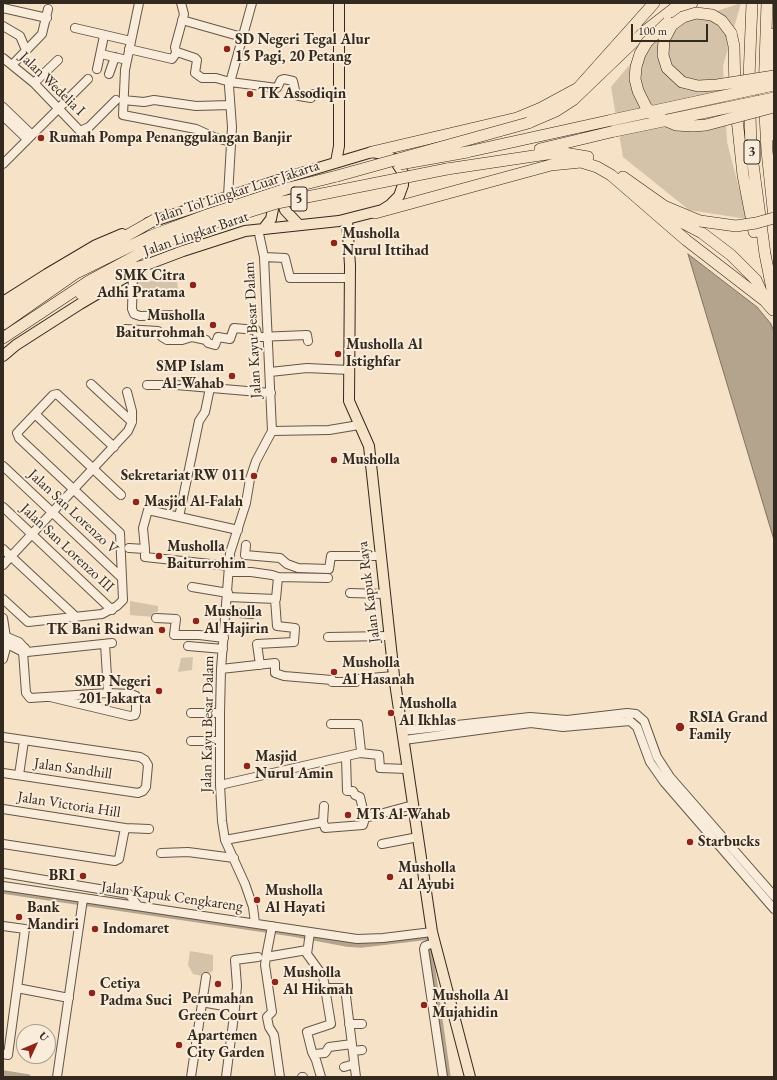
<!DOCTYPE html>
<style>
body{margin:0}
#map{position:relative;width:777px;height:1080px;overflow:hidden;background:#f6e2c6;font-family:"EB Garamond",serif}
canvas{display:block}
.frame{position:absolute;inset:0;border:4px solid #33291e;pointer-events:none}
.north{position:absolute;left:16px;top:1024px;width:40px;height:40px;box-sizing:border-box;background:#f9ecda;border:1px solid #aa9e8f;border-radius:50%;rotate:46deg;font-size:11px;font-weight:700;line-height:16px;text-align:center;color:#33291e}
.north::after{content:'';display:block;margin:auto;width:14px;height:18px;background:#8f2418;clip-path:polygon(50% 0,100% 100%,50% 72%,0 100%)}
.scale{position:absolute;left:631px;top:24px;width:77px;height:18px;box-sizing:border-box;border:2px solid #33291e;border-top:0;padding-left:5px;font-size:12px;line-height:14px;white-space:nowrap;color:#33291e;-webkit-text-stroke:3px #f9ecda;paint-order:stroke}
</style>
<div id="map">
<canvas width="777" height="1080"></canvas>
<div class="frame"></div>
<div class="north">U</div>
<div class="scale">100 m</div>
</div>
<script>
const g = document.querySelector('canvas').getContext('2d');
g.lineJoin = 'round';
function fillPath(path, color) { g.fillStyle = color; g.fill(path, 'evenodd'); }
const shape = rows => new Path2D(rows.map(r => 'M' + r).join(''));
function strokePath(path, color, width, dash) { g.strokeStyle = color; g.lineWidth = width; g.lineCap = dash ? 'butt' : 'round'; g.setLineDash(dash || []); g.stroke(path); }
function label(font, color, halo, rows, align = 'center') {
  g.font = font + ' "EB Garamond",serif'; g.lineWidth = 4; g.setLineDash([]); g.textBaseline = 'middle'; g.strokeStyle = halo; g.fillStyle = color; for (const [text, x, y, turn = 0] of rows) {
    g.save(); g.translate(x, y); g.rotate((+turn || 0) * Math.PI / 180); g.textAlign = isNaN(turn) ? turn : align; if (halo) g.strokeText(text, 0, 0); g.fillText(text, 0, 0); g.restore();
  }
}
fillPath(shape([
 [741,3,723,66,727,142,747,219,689,210,623,157,611,87,659,30],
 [177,279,178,290,139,293,138,282],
 [130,601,158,606,158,612,154,612,154,617,130,615],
 [193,657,192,670,178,672,181,658],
 [190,951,213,955,213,971,202,976,193,974,188,965]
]), '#d5c3a9');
const water = shape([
 [688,254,757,307,771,324,774,332,774,540,688,254]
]);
fillPath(water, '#b4a38d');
strokePath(water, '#807261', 1);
strokePath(shape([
 [3,891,294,934,347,944,361,945,428,937,448,1077],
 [3,1073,28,1077]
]), '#b4a38d', 5.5);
const minor = shape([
 [139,3,125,70,123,115,196,129,216,138,231,142],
 [3,8,47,18],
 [182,20,242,37],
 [3,26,20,36,26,50],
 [75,28,131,41],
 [129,49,172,59,177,52,195,58,197,60,195,73,202,78,216,78,230,82,277,88,281,80,284,79,293,81,296,95,299,96,311,98,313,94],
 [176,52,175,47,184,14,181,3],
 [101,54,127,60],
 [3,58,34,83,80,131,89,127,116,100],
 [13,64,42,34,48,9],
 [97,69,104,36],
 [109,74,115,57],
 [34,83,58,60],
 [123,100,144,102,154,100,196,106,230,105],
 [3,107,32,135],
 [3,116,27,139],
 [3,164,88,79],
 [228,196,232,127,229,86,252,3],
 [264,257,285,258,290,278,350,278],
 [133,273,132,309,134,314,140,316,177,315],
 [125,329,158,331,162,337,167,340,182,340,192,337,206,340,208,343,215,345,218,337,230,339,234,328,256,330,258,337,307,335,308,341],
 [270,372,307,368,349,370],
 [91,384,132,422],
 [147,385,176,385,271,393],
 [35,414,121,495],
 [272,431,329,430,359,425],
 [3,466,122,578],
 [3,507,112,610],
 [179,517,199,421,205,412,210,388],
 [246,545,245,555,280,558,287,564,298,568,329,569,331,556,380,556],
 [129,548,145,549,145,557,229,566],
 [3,549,76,617],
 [145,549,143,528,148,510,238,530],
 [3,565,128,431,132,422,132,411,127,392],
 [229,572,251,572,272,575,278,577,328,578],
 [192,587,228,593],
 [350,593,385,594],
 [228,597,276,599,278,577],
 [3,599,28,622,102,614,117,606,123,600,120,533,19,438,17,433,53,395,57,394,114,447],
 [226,612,252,614],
 [3,618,7,644,3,659],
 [156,618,176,619,174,635,199,635,224,638],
 [7,637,19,642,27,651],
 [328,637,389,636],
 [7,644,23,652,27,652,112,643],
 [105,644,108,693],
 [188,646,223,649],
 [25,648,23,652,26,693,30,698,108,693,131,694,136,696,136,712,135,715,130,716,50,697],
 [260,665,257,644,294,642,295,628,277,626,275,599],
 [221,669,275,663,275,673,284,676,332,680,332,682,356,682,358,679,394,676],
 [191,713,220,713],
 [402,731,530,717,567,720,627,713,636,714,644,721,657,757,670,777,774,896],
 [3,737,140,757,145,760,148,765,146,787,143,791,138,793,3,773],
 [404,740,531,723,563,727,630,721,637,727,650,762,664,782,774,909],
 [191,741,220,741],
 [360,753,379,755,380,768,408,769],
 [19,775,24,741],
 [220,785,360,753,361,751,358,724,331,724],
 [3,809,125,828,119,859,115,861,3,844],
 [365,818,413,805],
 [323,822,324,806],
 [125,828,149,829],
 [225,840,323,822,325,828,363,825,365,818,360,797,355,795,353,791,347,791,346,757],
 [382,844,418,837],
 [161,853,188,852,234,858],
 [3,873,129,894,138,906],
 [3,886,357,939,383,938,432,932],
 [255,923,253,907,245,884,225,840,222,821,220,785,220,713,221,669,230,553,246,503,250,479,256,461,272,431,264,257,258,229],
 [3,926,25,929,8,1055,3,1054],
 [310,932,307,954,323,976,331,1024,307,1032,312,1052,316,1060,321,1077],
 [434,943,425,946,424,949,443,1077],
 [266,957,272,926],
 [17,988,69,998],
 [324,988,345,988,356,1077],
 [201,1002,235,1008,226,1077],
 [235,1008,237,986,235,960,258,957],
 [349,1024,362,1024],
 [353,1051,362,1050],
 [314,1054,325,1053,329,1047,352,1044],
 [344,1067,354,1064],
 [57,1077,83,899],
 [191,1077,206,977],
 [280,1077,274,1035,269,1027,267,1017,272,1012,265,965,266,957,307,950],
 [302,1077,303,1077]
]);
const major = shape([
 [336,162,339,146,339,3],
 [281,195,285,210,299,225],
 [347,220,350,265,349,401,369,446,394,676,432,932,470,1077],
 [264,228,271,219,273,209,270,198],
 [3,302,47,274,96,245,122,234],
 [3,356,16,345,80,304,146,265,183,251,245,231,339,221,382,210,390,205,399,196,403,185,403,173,394,159,383,154,372,152,288,177,148,223]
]);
const highway = shape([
 [752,3,749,78,751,149,765,254,774,299],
 [767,3,764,95,767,151,774,218],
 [677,15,692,3],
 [731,33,734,46,735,92],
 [774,34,774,135],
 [579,87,654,3],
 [736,109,743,175,754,232],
 [528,123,556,111,573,100,645,31,681,3],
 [540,149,615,131],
 [372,152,517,118,541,108,578,88],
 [467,152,612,120],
 [447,169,547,154,564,153,588,157],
 [623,177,664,206,700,221],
 [289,188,337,176],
 [375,213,551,165,581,162,597,167,611,175,686,240,765,301,773,310],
 [664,213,702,233,731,255,756,280,765,300],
 [81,294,110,278,135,268,146,265],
 [3,313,35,290,66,270,156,219],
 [3,324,76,273,151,236],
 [3,338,89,281,156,245]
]);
strokePath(minor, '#645748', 10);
strokePath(major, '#33291e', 12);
strokePath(highway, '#33291e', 12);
strokePath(minor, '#f9ecda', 8);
strokePath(major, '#f6e2c6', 10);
strokePath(highway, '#f6e2c6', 11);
const highwayBridge = shape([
 [668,22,647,42,640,54,636,67,635,79,638,91,646,107,655,116,676,125,693,126,706,125,774,107],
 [731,33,722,21,712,15,696,13,683,17,672,25,664,40,663,55,667,68,682,82,698,86,717,85,774,76],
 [612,120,774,85],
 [615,131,774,98],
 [400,164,467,152],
 [337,176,528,123],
 [700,221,736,226,756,223,774,218],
 [151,236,207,215,289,188],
 [156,245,219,221,277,203,447,169]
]);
strokePath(highwayBridge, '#33291e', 12, []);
strokePath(highwayBridge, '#f6e2c6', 11);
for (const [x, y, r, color] of [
 [227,49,4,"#8f2418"],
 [250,94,4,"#8f2418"],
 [41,138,4,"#8f2418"],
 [334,243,4,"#8f2418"],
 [193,285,4,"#8f2418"],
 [213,325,4,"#8f2418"],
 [338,354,4,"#8f2418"],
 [232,376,4,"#8f2418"],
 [334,460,4,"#8f2418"],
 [254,476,4,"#8f2418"],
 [136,502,4,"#8f2418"],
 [159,556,4,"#8f2418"],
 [196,621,4,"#8f2418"],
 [162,630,4,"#8f2418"],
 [334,672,4,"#8f2418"],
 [159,691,4,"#8f2418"],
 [391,713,4,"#8f2418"],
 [680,727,5,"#8f2418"],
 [247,766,4,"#8f2418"],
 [348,815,4,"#8f2418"],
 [690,842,4,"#8f2418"],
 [83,876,4,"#8f2418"],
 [390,877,4,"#8f2418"],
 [257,900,4,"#8f2418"],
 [19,917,4,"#8f2418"],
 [95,929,4,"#8f2418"],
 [275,982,4,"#8f2418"],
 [218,984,4,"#8f2418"],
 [92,993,4,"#8f2418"],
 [424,1005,4,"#8f2418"],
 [179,1045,4,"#8f2418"]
]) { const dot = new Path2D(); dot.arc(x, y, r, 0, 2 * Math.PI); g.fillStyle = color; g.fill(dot); strokePath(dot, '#f9ecda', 1.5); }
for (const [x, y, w] of [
 [752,152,16],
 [299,199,16]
]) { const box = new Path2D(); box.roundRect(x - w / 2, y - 12, w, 24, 3); g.fillStyle = '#f9ecda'; g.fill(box); strokePath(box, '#33291e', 1); }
label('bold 14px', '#33291e', null, [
 ["3",752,152],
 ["5",299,199]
]);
label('bold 15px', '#33291e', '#f9ecda', [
 ["SD Negeri Tegal Alur",235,40],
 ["15 Pagi, 20 Petang",235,57],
 ["TK Assodiqin",258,94],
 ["Rumah Pompa Penanggulangan Banjir",49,138],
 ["Musholla",342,234],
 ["Nurul Ittihad",342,251],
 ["SMK Citra",185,276,"right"],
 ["Adhi Pratama",185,293,"right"],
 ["Musholla",205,316,"right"],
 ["Baiturrohmah",205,333,"right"],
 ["Musholla Al",346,345],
 ["Istighfar",346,362],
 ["SMP Islam",224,367,"right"],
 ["Al-Wahab",224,384,"right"],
 ["Musholla",342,460],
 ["Sekretariat RW 011",246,476,"right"],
 ["Masjid Al-Falah",144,502],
 ["Musholla",167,547],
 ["Baiturrohim",167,564],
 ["Musholla",204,612],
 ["Al Hajirin",204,629],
 ["TK Bani Ridwan",154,630,"right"],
 ["Musholla",342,663],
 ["Al Hasanah",342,680],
 ["SMP Negeri",151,682,"right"],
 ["201 Jakarta",151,699,"right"],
 ["Musholla",399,704],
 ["Al Ikhlas",399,721],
 ["RSIA Grand",689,718],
 ["Family",689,735],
 ["Masjid",255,757],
 ["Nurul Amin",255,774],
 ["MTs Al-Wahab",356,815],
 ["Starbucks",698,842],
 ["Musholla",398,868],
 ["Al Ayubi",398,885],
 ["BRI",75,876,"right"],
 ["Musholla",265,891],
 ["Al Hayati",265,908],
 ["Bank",27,908],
 ["Mandiri",27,925],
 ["Indomaret",103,929],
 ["Musholla",283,973],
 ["Al Hikmah",283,990],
 ["Cetiya",100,984],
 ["Padma Suci",100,1001],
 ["Musholla Al",432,996],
 ["Mujahidin",432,1013],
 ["Perumahan",218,999,"center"],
 ["Green Court",218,1016,"center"],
 ["Apartemen",187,1036],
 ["City Garden",187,1053]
], 'left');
label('15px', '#33291e', '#f9ecda', [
 ["Jalan Wedelia I",52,84,44],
 ["Jalan Tol Lingkar Luar Jakarta",237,192,-18],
 ["Jalan Lingkar Barat",196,234,-19],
 ["Jalan Kayu Besar Dalam",253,330,-93],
 ["Jalan San Lorenzo V",73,512,43],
 ["Jalan San Lorenzo III",67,548,43],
 ["Jalan Kapuk Raya",369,592,-97],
 ["Jalan Kayu Besar Dalam",208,724,-89],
 ["Jalan Sandhill",73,769,8],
 ["Jalan Victoria Hill",69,805,9],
 ["Jalan Kapuk Cengkareng",172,897,8]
]);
</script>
